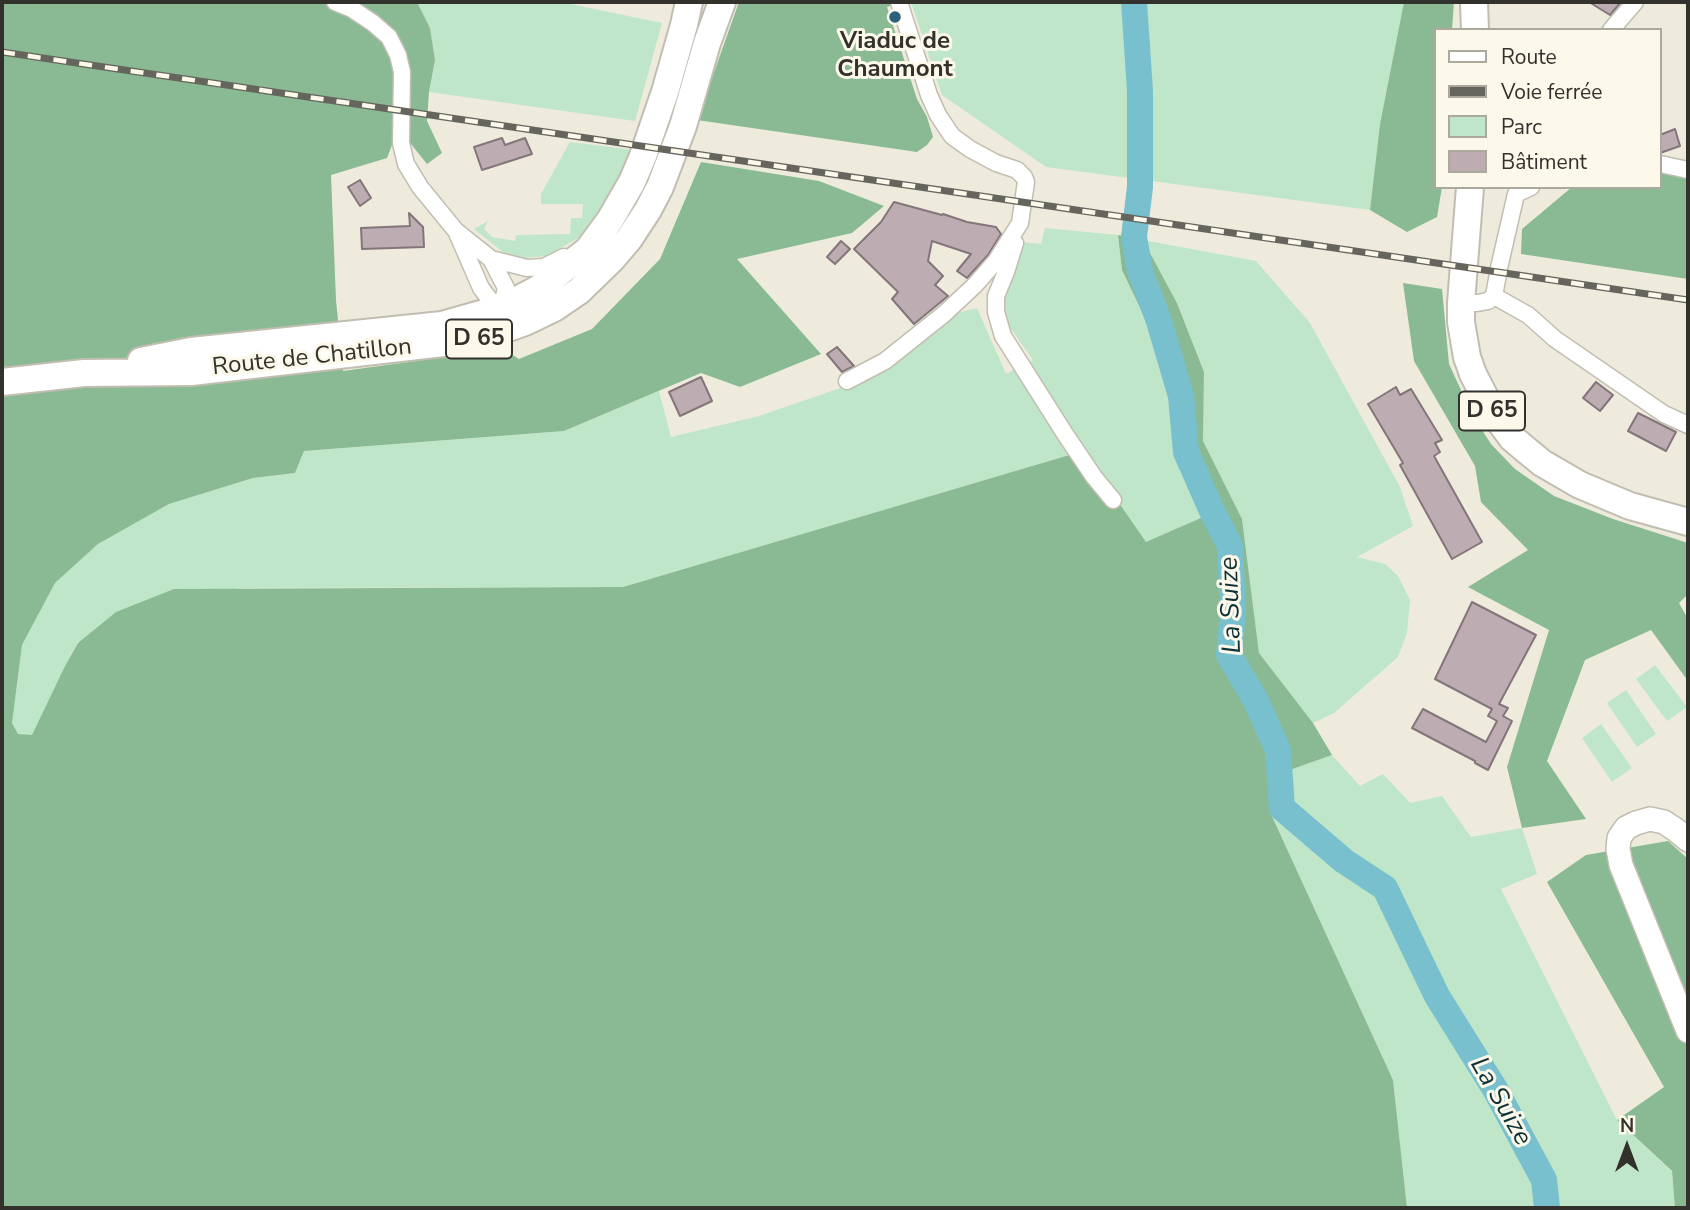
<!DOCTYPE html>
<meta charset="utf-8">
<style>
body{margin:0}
#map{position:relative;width:1690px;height:1210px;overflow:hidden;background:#eeebdd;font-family:"Nunito Sans",sans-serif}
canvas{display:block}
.frame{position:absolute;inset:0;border:4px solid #32312c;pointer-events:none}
.legend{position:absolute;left:1434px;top:28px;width:228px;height:161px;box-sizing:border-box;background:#fcf8ea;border:2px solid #aba89e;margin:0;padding:9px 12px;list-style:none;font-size:21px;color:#32312c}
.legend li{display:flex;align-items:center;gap:14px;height:35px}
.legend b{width:35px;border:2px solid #aba89e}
.north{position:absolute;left:1592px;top:1112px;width:70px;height:70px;-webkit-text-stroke:5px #fcf8ea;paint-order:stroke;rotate:0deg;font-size:19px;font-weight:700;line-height:28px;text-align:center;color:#32312c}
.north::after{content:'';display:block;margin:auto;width:24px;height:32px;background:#32312c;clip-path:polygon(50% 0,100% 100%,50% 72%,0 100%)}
</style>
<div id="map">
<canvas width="1690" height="1210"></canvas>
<div class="frame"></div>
<ul class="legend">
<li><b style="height:9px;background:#fff"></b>Route</li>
<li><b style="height:9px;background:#66655d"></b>Voie ferrée</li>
<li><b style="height:19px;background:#bfe6c8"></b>Parc</li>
<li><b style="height:19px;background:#bdadb2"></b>Bâtiment</li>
</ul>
<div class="north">N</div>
</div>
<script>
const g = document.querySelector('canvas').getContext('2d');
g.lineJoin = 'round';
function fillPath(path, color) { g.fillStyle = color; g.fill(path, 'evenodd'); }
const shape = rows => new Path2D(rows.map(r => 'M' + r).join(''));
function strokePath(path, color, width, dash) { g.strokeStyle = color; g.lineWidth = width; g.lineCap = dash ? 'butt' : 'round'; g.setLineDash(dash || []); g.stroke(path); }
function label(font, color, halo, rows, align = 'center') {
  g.font = font + ' "Nunito Sans",sans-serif'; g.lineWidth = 6; g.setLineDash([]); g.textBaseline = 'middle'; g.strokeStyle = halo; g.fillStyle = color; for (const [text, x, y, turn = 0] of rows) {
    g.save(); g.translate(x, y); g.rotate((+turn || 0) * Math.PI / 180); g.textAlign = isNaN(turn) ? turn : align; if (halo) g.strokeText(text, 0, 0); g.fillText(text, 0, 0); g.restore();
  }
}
fillPath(shape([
 [417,2,561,2,662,23,635,121,429,92,435,60,430,28],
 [911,2,1404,2,1380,124,1370,210,1046,167,942,95],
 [570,142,633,150,610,198,580,237,546,256,523,258,503,252,474,229,488,221,484,229,492,237,515,241,516,235,570,234,571,218,582,218,583,204,541,204,541,194],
 [1045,228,1118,235,1122,270,1155,339,1177,398,1182,453,1210,514,1146,543,1083,451,623,587,239,588,78,642,65,666,32,736,17,734,12,723,22,645,55,583,98,544,169,504,253,478,295,473,304,451,564,431,659,391,671,437,759,416,846,386,953,314,977,308,1006,374,1033,360,1009,326,1002,310,1005,292,1022,242,1041,244],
 [1143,240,1256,261,1310,323,1400,487,1413,526,1357,557,1385,564,1398,576,1410,600,1407,633,1398,657,1334,713,1313,723,1259,653,1242,519,1203,441,1204,372,1177,303],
 [1655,665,1687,707,1667,721,1636,679],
 [1626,690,1656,734,1637,747,1607,703],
 [1601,724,1632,768,1612,782,1582,738],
 [1332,755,1360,786,1383,774,1410,803,1442,796,1471,837,1522,828,1537,874,1501,889,1617,1120,1672,1172,1675,1208,1407,1208,1393,1080,1270,812,1287,771]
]), '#bfe6c8');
fillPath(shape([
 [2,2,417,2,430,28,435,60,429,92,427,121,442,153,427,164,407,139,392,145,387,158,331,175,336,300,343,371,503,349,519,359,592,329,660,259,701,162,819,181,884,206,852,233,737,259,821,354,740,387,701,373,564,431,304,451,295,473,253,478,169,504,98,544,55,583,22,645,12,723,18,734,32,735,65,666,78,643,116,612,174,589,623,587,1083,451,1146,542,1210,514,1181,453,1177,398,1155,339,1122,270,1118,235,1143,240,1177,303,1204,372,1203,441,1242,519,1259,653,1313,723,1332,755,1287,771,1270,812,1393,1080,1407,1208,2,1208],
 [739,2,894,2,895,4,887,7,917,99,927,117,933,137,927,145,917,152,697,120],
 [1404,2,1454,2,1452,30,1436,30,1436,187,1442,187,1437,217,1407,232,1370,210,1380,124],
 [1660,173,1688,177,1688,279,1521,254,1522,229,1572,187,1660,187],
 [1403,283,1442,289,1449,364,1473,416,1491,444,1515,469,1554,496,1613,519,1688,543,1688,594,1679,603,1688,619,1688,681,1651,630,1585,660,1547,761,1586,819,1522,828,1507,767,1549,630,1468,587,1528,550,1481,502,1475,466,1414,361],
 [1668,841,1688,859,1688,1208,1675,1208,1672,1171,1617,1120,1664,1087,1547,882,1586,855]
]), '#89ba94');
strokePath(shape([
 [1134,2,1140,91,1140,187,1134,237,1140,271,1159,321,1181,396,1186,452,1212,511,1230,546,1233,613,1229,655,1256,701,1278,750,1282,808,1344,861,1385,888,1437,996,1495,1089,1544,1180,1547,1208]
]), '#78c0ce', 26);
const building = shape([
 [1589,2,1621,2,1610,15,1589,2],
 [1675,129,1680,146,1660,153,1660,135,1675,129],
 [502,138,505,145,525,138,532,154,482,170,474,147,502,138],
 [360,180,371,198,360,206,348,187,360,180],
 [894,202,942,215,943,214,967,222,996,227,1001,234,988,255,967,278,957,271,971,254,932,241,928,261,943,276,935,285,948,296,914,324,892,299,898,292,854,249,881,222,894,202],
 [409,213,423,227,424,247,362,249,361,228,410,226,409,213],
 [841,241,850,249,835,264,827,257,841,241],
 [837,347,854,366,842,372,827,354,837,347],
 [701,377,712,401,680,416,669,392,701,377],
 [1596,382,1613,395,1600,411,1583,398,1596,382],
 [1396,387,1400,395,1411,389,1442,440,1435,443,1440,452,1434,456,1482,542,1452,559,1400,465,1403,463,1368,404,1396,387],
 [1638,413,1676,432,1666,451,1628,431,1638,413],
 [1472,602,1536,635,1499,704,1508,708,1503,716,1512,721,1488,770,1475,763,1475,761,1412,728,1423,709,1486,742,1497,721,1488,716,1492,709,1435,679,1472,602]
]);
fillPath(building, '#bdadb2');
strokePath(building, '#837579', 2);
const minor = shape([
 [335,2,352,9,373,23,389,37,398,55,402,72,401,143,406,164,420,187,456,231,491,259,506,288,500,313],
 [1611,30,1635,2],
 [1660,164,1688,170],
 [457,233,481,288,490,300,505,310],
 [1015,243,1006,272,996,296,996,312,1003,336,1065,434,1094,477,1113,500],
 [491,259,527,268,544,267,564,257],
 [1494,296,1528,315,1555,339,1664,414,1688,425],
 [1461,303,1477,303,1488,301,1494,296,1499,268,1516,194,1531,187],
 [847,381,885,361,944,314,975,285,996,261,1020,223,1026,182,1024,177,1017,170,996,163,970,149,952,136,938,115,929,95,899,2]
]);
const secondary = shape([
 [1688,840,1676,830,1664,822,1650,819,1636,823,1626,828,1619,838,1618,849,1621,865,1688,1031]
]);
const primary = shape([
 [1474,2,1475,30],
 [1470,187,1461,303,1461,322,1467,357,1473,374,1492,411,1512,438,1525,449,1542,463,1580,485,1630,506,1688,522],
 [141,361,191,351,442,325,502,308,538,289,588,250,610,220,632,182,643,156,665,92,684,25,689,2],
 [2,382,84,373,191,372,478,339,525,322,554,308,579,291,611,260,629,239,648,210,660,187,683,126,707,43,722,2]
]);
strokePath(minor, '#c1beb1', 19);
strokePath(secondary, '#c1beb1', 26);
strokePath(primary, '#c1beb1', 30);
strokePath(minor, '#fff', 16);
strokePath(secondary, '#fff', 23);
strokePath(primary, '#fff', 26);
const rail = shape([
 [2,52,1688,300]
]);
strokePath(rail, '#66655d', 7);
strokePath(rail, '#fcf8ea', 4.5, [13]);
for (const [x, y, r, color] of [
 [895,17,7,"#2b607c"]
]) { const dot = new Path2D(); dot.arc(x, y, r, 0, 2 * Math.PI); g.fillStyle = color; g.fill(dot); strokePath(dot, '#fcf8ea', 2.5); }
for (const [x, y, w] of [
 [479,339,66],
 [1492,411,66]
]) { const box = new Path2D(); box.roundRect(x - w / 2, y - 19.5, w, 39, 5); g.fillStyle = '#fcf8ea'; g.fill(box); strokePath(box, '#32312c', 2); }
label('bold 23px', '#32312c', null, [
 ["D 65",479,339],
 ["D 65",1492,411]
]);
label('bold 24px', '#32312c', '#fcf8ea', [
 ["Viaduc de",895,42],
 ["Chaumont",895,70]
]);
label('24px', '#32312c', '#fcf8ea', [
 ["Route de Chatillon",312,358,-6]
]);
label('italic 26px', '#0e3138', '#fcf8ea', [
 ["La Suize",1232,605,-92],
 ["La Suize",1500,1102,60]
]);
</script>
